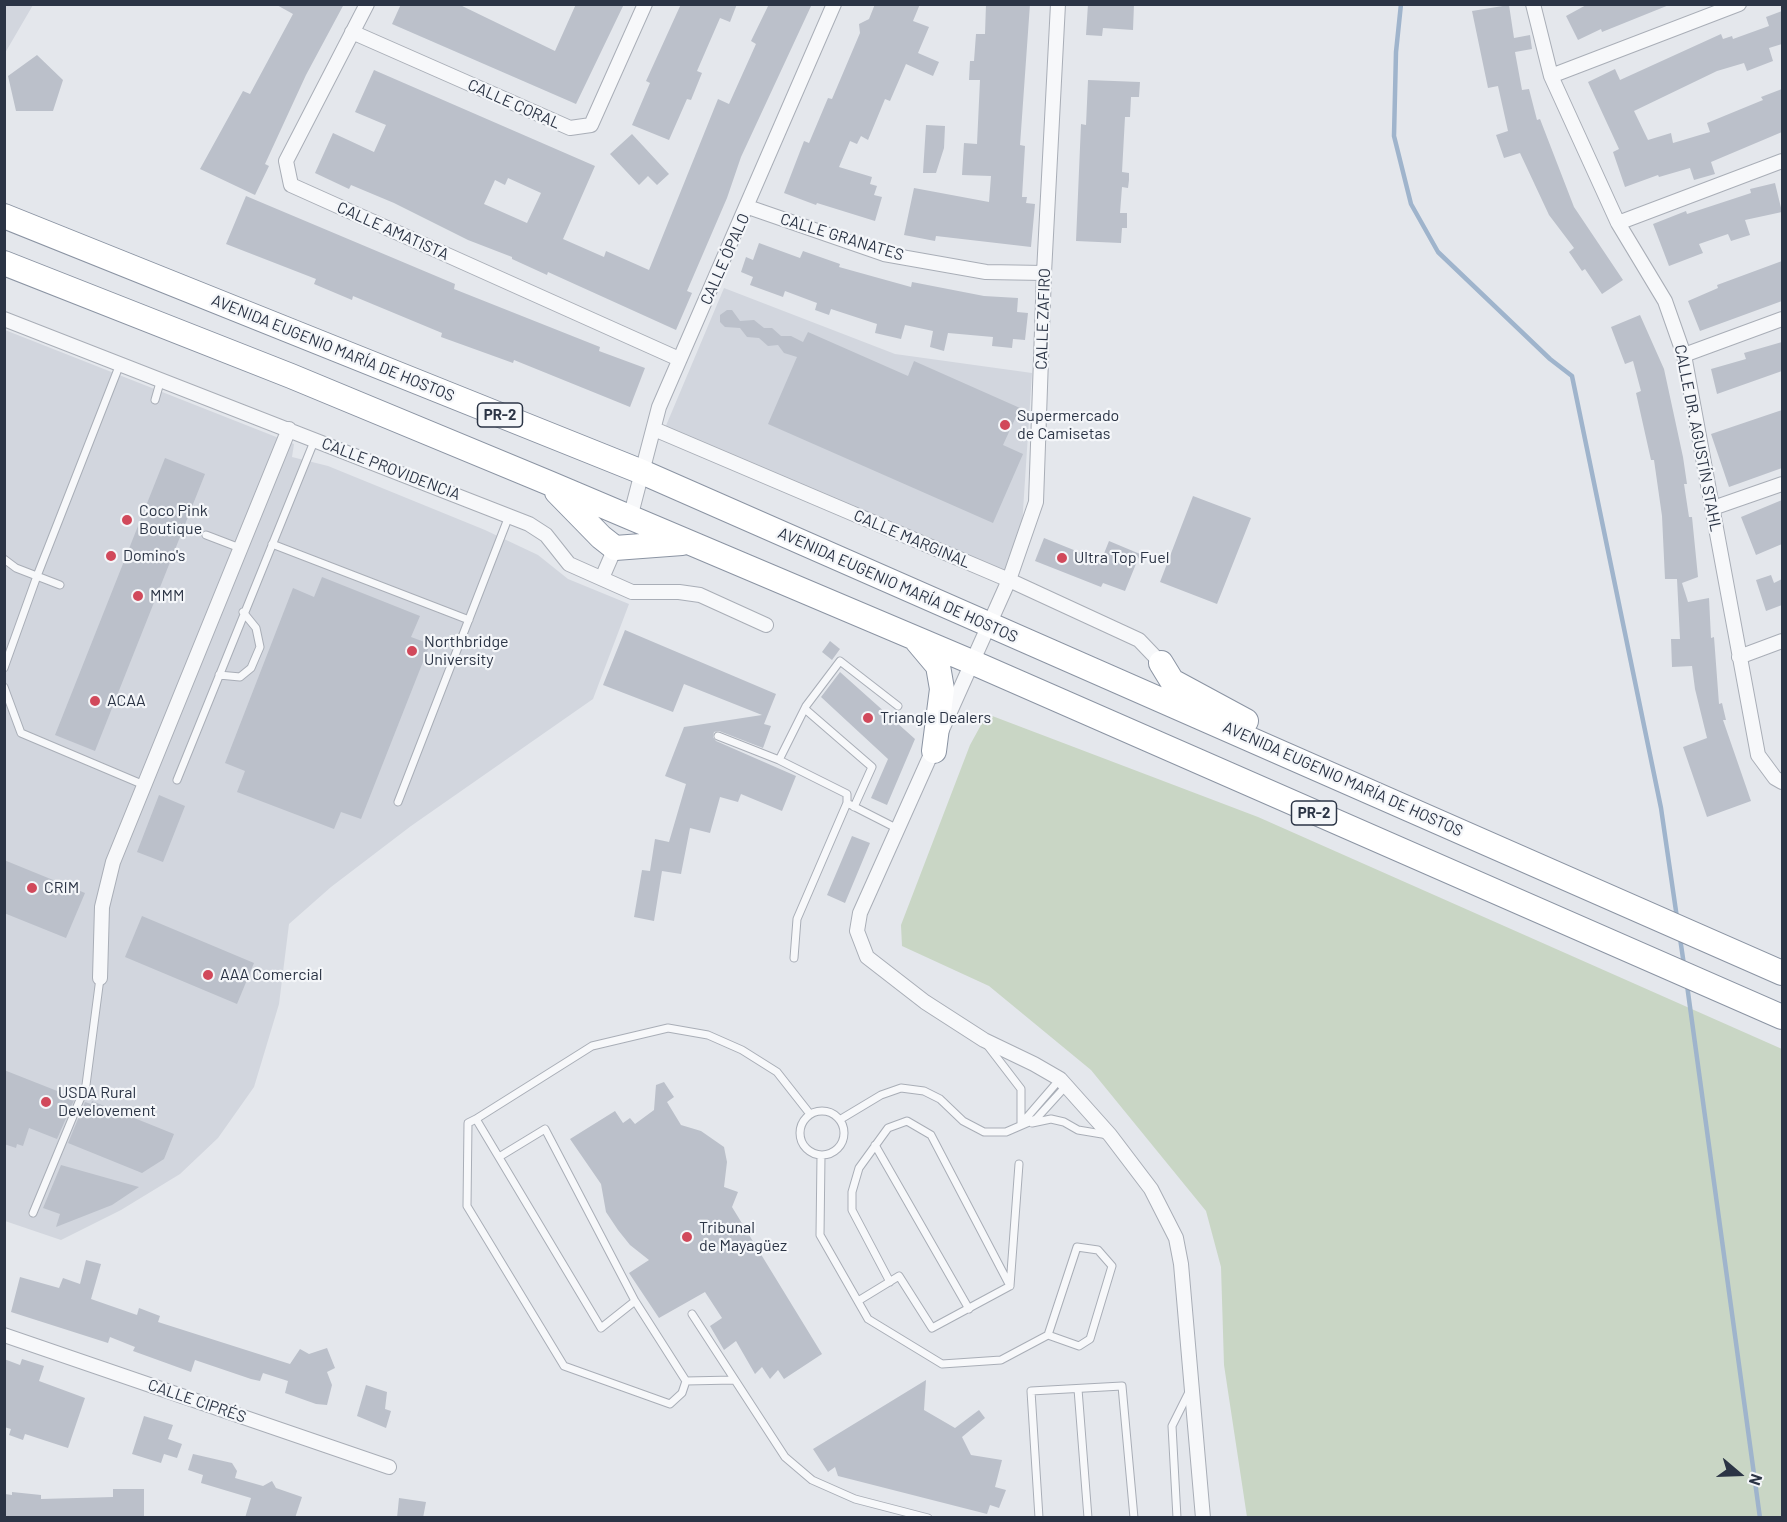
<!DOCTYPE html>
<meta charset="utf-8">
<style>
body{margin:0}
#map{position:relative;width:1787px;height:1522px;overflow:hidden;background:#e4e7ec;font-family:Barlow,sans-serif}
canvas{display:block}
.frame{position:absolute;inset:0;border:6px solid #2b3445;pointer-events:none}
.north{position:absolute;left:1709px;top:1444px;width:60px;height:60px;-webkit-text-stroke:4px #f4f6f9;paint-order:stroke;rotate:109deg;font-size:16px;font-weight:700;line-height:24px;text-align:center;color:#2b3445}
.north::after{content:'';display:block;margin:auto;width:21px;height:27px;background:#2b3445;clip-path:polygon(50% 0,100% 100%,50% 72%,0 100%)}
</style>
<div id="map">
<canvas width="1787" height="1522"></canvas>
<div class="frame"></div>
<div class="north">N</div>
</div>
<script>
const g = document.querySelector('canvas').getContext('2d');
g.lineJoin = 'round';
function fillPath(path, color) { g.fillStyle = color; g.fill(path, 'evenodd'); }
const shape = rows => new Path2D(rows.map(r => 'M' + r).join(''));
function strokePath(path, color, width, dash) { g.strokeStyle = color; g.lineWidth = width; g.lineCap = dash ? 'butt' : 'round'; g.setLineDash(dash || []); g.stroke(path); }
function label(font, color, halo, rows, align = 'center') {
  g.font = font + ' Barlow,sans-serif'; g.lineWidth = 4.5; g.setLineDash([]); g.textBaseline = 'middle'; g.strokeStyle = halo; g.fillStyle = color; for (const [text, x, y, turn = 0] of rows) {
    g.save(); g.translate(x, y); g.rotate((+turn || 0) * Math.PI / 180); g.textAlign = isNaN(turn) ? turn : align; if (halo) g.strokeText(text, 0, 0); g.fillText(text, 0, 0); g.restore();
  }
}
fillPath(shape([
 [5,4,33,5,5,53,4,5],
 [724,288,895,354,1032,373,1022,526,1005,571,665,428],
 [5,330,294,444,292,457,328,466,485,530,538,555,568,579,629,604,593,699,411,826,331,887,289,924,279,1004,254,1087,218,1138,180,1174,121,1210,61,1240,5,1221]
]), '#d2d6de');
fillPath(shape([
 [987,714,1258,817,1782,1049,1782,1517,1247,1517,1224,1365,1221,1267,1206,1211,1091,1070,989,986,902,946,901,925,970,745]
]), '#c9d6c5');
strokePath(shape([
 [1401,4,1396,52,1394,136,1411,204,1438,252,1550,359,1572,376,1661,808,1677,918],
 [1680,938,1684,965],
 [1687,985,1760,1518]
]), '#9fb4cc', 4.5);
fillPath(shape([
 [275,4,344,4,306,75,265,164,269,166,255,195,200,169,243,91,250,94,293,14],
 [401,4,458,4,555,51,576,4,624,4,576,104,392,24],
 [681,4,737,4,730,22,720,18,697,71,702,73,691,100,687,99,669,140,632,125,650,83,646,81],
 [769,4,812,4,741,157,727,198,687,291,692,293,676,330,548,272,547,275,512,259,512,257,468,240,394,203,351,185,349,189,315,173,333,133,374,152,386,125,355,112,374,70,595,166,563,239,604,257,606,251,649,270,718,99,729,104,756,44,751,41],
 [508,178,541,193,527,223,484,204,495,180,505,185],
 [875,4,920,4,913,21,929,27,918,53,939,62,933,76,906,64,890,101,885,99,868,140,861,136,857,144,850,141,839,167,872,177,870,184,877,186,874,195,882,197,875,221,817,203,816,205,784,193,804,141,809,143,828,98,832,99,860,33,859,24,869,19],
 [986,4,1030,4,1020,145,1025,146,1022,197,1027,197,1026,203,1035,204,1031,247,936,236,935,241,904,235,914,188,989,202,991,176,962,175,964,143,977,144,980,80,969,80,970,61,974,61,976,34,985,34],
 [1088,4,1134,4,1133,30,1103,28,1102,36,1086,35],
 [1588,4,1669,4,1669,5,1602,32,1601,29,1578,40,1566,16],
 [1509,5,1514,38,1530,35,1532,49,1515,52,1522,90,1529,89,1537,120,1540,119,1574,207,1623,280,1602,294,1585,269,1582,271,1569,252,1574,248,1549,215,1520,153,1504,158,1496,135,1508,131,1498,86,1488,88,1472,11],
 [1782,11,1782,44,1769,48,1773,61,1747,71,1744,63,1717,71,1634,111,1648,140,1671,133,1673,143,1710,132,1707,123,1763,100,1761,97,1782,89,1782,132,1711,162,1715,174,1694,180,1690,168,1659,177,1658,175,1625,187,1613,152,1619,149,1588,82,1615,69,1620,80,1721,34,1723,39,1732,36,1733,39,1769,26,1766,17],
 [37,55,63,80,53,111,16,111,8,76],
 [1088,80,1140,82,1139,97,1131,97,1130,117,1125,117,1122,172,1129,173,1129,180,1128,188,1122,187,1120,213,1127,213,1127,228,1122,228,1121,243,1076,241,1081,124,1086,125],
 [926,125,945,126,944,148,936,173,923,173],
 [632,134,669,174,657,185,648,176,639,185,610,154],
 [1775,183,1782,212,1745,220,1750,235,1731,241,1728,234,1699,244,1703,253,1669,266,1653,224,1686,211,1687,214,1751,193,1750,189],
 [246,196,455,284,454,289,600,347,599,351,645,368,630,407,514,360,513,363,441,337,442,333,353,296,352,300,314,284,316,279,226,244],
 [759,243,800,258,803,251,840,264,839,267,911,287,912,282,984,296,1018,298,1017,312,1028,313,1025,340,1013,339,1012,348,992,346,993,337,948,333,944,351,930,347,933,331,905,325,901,339,875,333,877,324,831,309,829,315,815,310,817,303,785,291,783,297,750,285,753,277,741,272,746,257,753,260],
 [1782,261,1782,301,1700,331,1688,301,1718,288,1717,285],
 [732,310,740,321,754,320,764,328,772,328,781,336,791,336,803,342,808,332,908,376,914,361,1020,408,1003,445,1023,454,993,523,768,424,797,357,784,353,778,345,768,346,759,338,747,337,740,328,725,327,720,322,720,315,727,310],
 [1640,315,1664,369,1683,457,1687,484,1684,484,1689,517,1692,517,1698,577,1682,583,1688,602,1709,598,1711,638,1714,637,1719,704,1722,703,1726,720,1723,720,1751,801,1707,817,1683,747,1707,738,1695,689,1692,666,1672,667,1671,639,1680,639,1677,579,1665,579,1662,516,1654,460,1651,460,1636,393,1641,391,1633,361,1625,364,1611,327],
 [1782,342,1782,371,1717,394,1711,369,1746,359,1744,353],
 [1782,410,1782,468,1729,487,1711,434],
 [165,458,205,474,95,751,55,735],
 [1193,496,1251,518,1217,604,1160,582],
 [1782,500,1782,544,1756,555,1741,517],
 [1044,538,1101,561,1109,541,1140,554,1125,591,1103,583,1101,587,1035,561],
 [1771,575,1774,583,1782,579,1782,605,1766,611,1756,580],
 [322,577,420,616,411,637,430,644,361,819,341,812,334,829,237,792,245,771,225,763,293,588,314,597],
 [625,630,776,694,764,724,771,726,763,748,719,731,714,732,713,737,716,741,796,776,782,811,741,794,738,802,720,797,710,833,690,828,681,874,662,871,654,921,634,917,642,870,650,871,655,839,669,842,686,784,665,776,684,727,762,715,684,684,673,712,603,685],
 [830,641,840,649,832,660,822,652],
 [840,672,915,739,887,805,871,798,888,759,821,697],
 [159,795,185,806,163,862,137,852],
 [852,836,870,843,845,903,827,895],
 [4,860,85,893,66,938,4,913],
 [142,916,254,963,237,1004,125,957],
 [4,1070,75,1098,57,1139,29,1128,23,1146,17,1144,16,1148,4,1144],
 [664,1082,674,1097,667,1102,681,1125,701,1131,724,1147,727,1162,724,1187,738,1192,732,1207,822,1354,784,1379,778,1370,770,1379,762,1367,755,1374,736,1341,724,1350,710,1326,722,1318,705,1292,659,1318,629,1273,649,1260,630,1245,618,1230,606,1212,601,1184,570,1139,615,1111,623,1123,630,1118,635,1124,654,1110,656,1085],
 [92,1101,174,1134,164,1159,142,1173,68,1143,85,1102,91,1104],
 [61,1165,139,1187,112,1205,56,1227,60,1214,43,1208],
 [86,1260,101,1264,91,1299,137,1315,139,1308,160,1316,158,1322,290,1364,300,1349,309,1354,327,1348,335,1368,327,1372,332,1385,327,1405,316,1404,285,1393,288,1381,263,1373,260,1381,251,1379,195,1360,191,1372,133,1351,135,1347,110,1337,108,1343,11,1312,20,1277,59,1288,63,1278,80,1284],
 [4,1359,20,1365,22,1359,44,1366,39,1381,85,1398,68,1448,25,1434,23,1440,9,1435,11,1429,4,1427],
 [926,1380,924,1410,955,1428,979,1410,985,1418,962,1437,971,1455,1002,1460,995,1487,1006,1490,999,1508,990,1505,987,1514,838,1476,835,1467,828,1472,813,1449],
 [366,1385,387,1392,385,1409,391,1411,386,1428,357,1416],
 [144,1416,173,1425,168,1439,182,1444,177,1458,164,1454,161,1463,132,1454],
 [193,1454,232,1463,237,1471,235,1478,263,1486,272,1481,276,1488,302,1497,295,1518,245,1518,251,1498,201,1483,203,1475,188,1470],
 [113,1489,144,1489,144,1518,5,1517,5,1494,12,1495,12,1492,41,1495,41,1499,113,1497],
 [399,1498,426,1502,423,1518,397,1518]
]), '#bbc0ca');
const service = shape([
 [155,400,161,379],
 [206,535,240,548],
 [272,544,469,620],
 [4,559,16,568,60,585],
 [4,668,37,576,120,364],
 [219,675,240,677,251,668,260,647,256,628,243,612],
 [4,687,21,733,144,785],
 [805,709,872,767,854,807],
 [718,736,779,760,847,794,847,803,898,829],
 [779,760,806,706,840,661,898,706],
 [177,780,315,439],
 [398,802,509,516],
 [794,958,797,919,847,803],
 [988,1046,1021,1089,1021,1125],
 '800 1133a22 22 0 1 1 44 0a22 22 0 1 1-44 0Z',
 [476,1119,592,1046,668,1028,708,1035,742,1050,777,1072,810,1114],
 [841,1119,881,1095,901,1088,924,1091,940,1099,963,1121,984,1132,1006,1132,1036,1119,1066,1086],
 [1022,1123,1060,1079],
 [1032,1123,1051,1119,1064,1122,1078,1130,1108,1135],
 [875,1145,969,1309],
 [821,1156,820,1235,868,1319,942,1364,1001,1360,1048,1335,1079,1346,1090,1339,1112,1266,1098,1250,1077,1247,1048,1335],
 [499,1157,545,1129,635,1301],
 [33,1213,86,1085,100,978],
 [1010,1286,1019,1164],
 [858,1301,899,1276,932,1328,1010,1286,931,1135,907,1121,888,1128,859,1168,852,1192,852,1210,890,1282],
 [692,1314,785,1457,812,1480,855,1499,928,1518],
 [686,1381,635,1301,601,1328,476,1119,468,1123,467,1206,564,1366,670,1404,682,1393,686,1381,734,1380],
 [1078,1389,1088,1518],
 [1039,1518,1031,1391,1122,1386,1134,1518],
 [1177,1518,1172,1426,1189,1392]
]);
const minor = shape([
 [367,4,286,161,291,185,679,359],
 [1058,4,1044,273,1036,502,1009,580,860,913,857,931,867,957,925,1002,984,1040,1034,1064,1060,1079,1110,1135,1151,1189,1176,1238,1181,1264,1203,1518],
 [1533,4,1551,76,1618,223,1665,301,1684,355,1758,755,1775,778,1782,782],
 [352,32,570,128,591,125,645,4],
 [1551,76,1739,4],
 [748,207,884,254,986,272,1044,273],
 [1618,223,1782,161],
 [4,319,529,524,546,535,569,564,632,592,679,592,700,595,766,625],
 [1684,355,1782,319],
 [654,429,1009,580,1139,640,1161,663],
 [1713,508,1782,484],
 [630,518,659,407,834,4],
 [602,578,615,548],
 [1739,657,1782,641],
 [100,978,102,907,113,862,289,429],
 [4,1335,389,1467]
]);
const trunk = shape([
 [4,216,642,472,1782,973],
 [4,263,291,376,549,483,974,663,1782,1017],
 [557,492,601,537,615,548,682,543],
 [917,641,938,666,942,689,934,751],
 [1161,663,1172,681,1246,721]
]);
strokePath(service, '#a9aeb7', 9);
strokePath(minor, '#a9aeb7', 16);
strokePath(trunk, '#8b94a3', 26);
strokePath(service, '#f7f8fa', 7);
strokePath(minor, '#f7f8fa', 14);
strokePath(trunk, '#fff', 24);
for (const [x, y, r, color] of [
 [1005,425,6,"#d1495b"],
 [127,520,6,"#d1495b"],
 [111,556,6,"#d1495b"],
 [1062,558,6,"#d1495b"],
 [138,596,6,"#d1495b"],
 [412,651,6,"#d1495b"],
 [95,701,6,"#d1495b"],
 [868,718,6,"#d1495b"],
 [32,888,6,"#d1495b"],
 [208,975,6,"#d1495b"],
 [46,1102,6,"#d1495b"],
 [687,1237,6,"#d1495b"]
]) { const dot = new Path2D(); dot.arc(x, y, r, 0, 2 * Math.PI); g.fillStyle = color; g.fill(dot); strokePath(dot, '#f4f6f9', 2); }
for (const [x, y, w] of [
 [500,415,45],
 [1314,813,45]
]) { const box = new Path2D(); box.roundRect(x - w / 2, y - 12, w, 24, 4.5); g.fillStyle = '#f4f6f9'; g.fill(box); strokePath(box, '#2b3445', 1.5); }
label('bold 15px', '#2b3445', null, [
 ["PR-2",500,415],
 ["PR-2",1314,813]
]);
label('16px', '#2b3445', '#f4f6f9', [
 ["CALLE CORAL",514,104,24],
 ["CALLE AMATISTA",393,231,24],
 ["CALLE GRANATES",842,237,17],
 ["CALLE ÓPALO",725,259,-66],
 ["CALLE ZAFIRO",1043,319,-88],
 ["AVENIDA EUGENIO MARÍA DE HOSTOS",333,348,22],
 ["CALLE DR. AGUSTÍN STAHL",1698,438,79],
 ["CALLE PROVIDENCIA",391,469,21],
 ["CALLE MARGINAL",912,539,23],
 ["AVENIDA EUGENIO MARÍA DE HOSTOS",898,585,24],
 ["AVENIDA EUGENIO MARÍA DE HOSTOS",1343,779,24],
 ["CALLE CIPRÉS",197,1401,19]
]);
label('16px', '#2b3445', '#f4f6f9', [
 ["Supermercado",1017,416],
 ["de Camisetas",1017,434],
 ["Coco Pink",139,511],
 ["Boutique",139,529],
 ["Domino's",123,556],
 ["Ultra Top Fuel",1074,558],
 ["MMM",150,596],
 ["Northbridge",424,642],
 ["University",424,660],
 ["ACAA",107,701],
 ["Triangle Dealers",880,718],
 ["CRIM",44,888],
 ["AAA Comercial",220,975],
 ["USDA Rural",58,1093],
 ["Develovement",58,1111],
 ["Tribunal",699,1228],
 ["de Mayagüez",699,1246]
], 'left');
</script>
